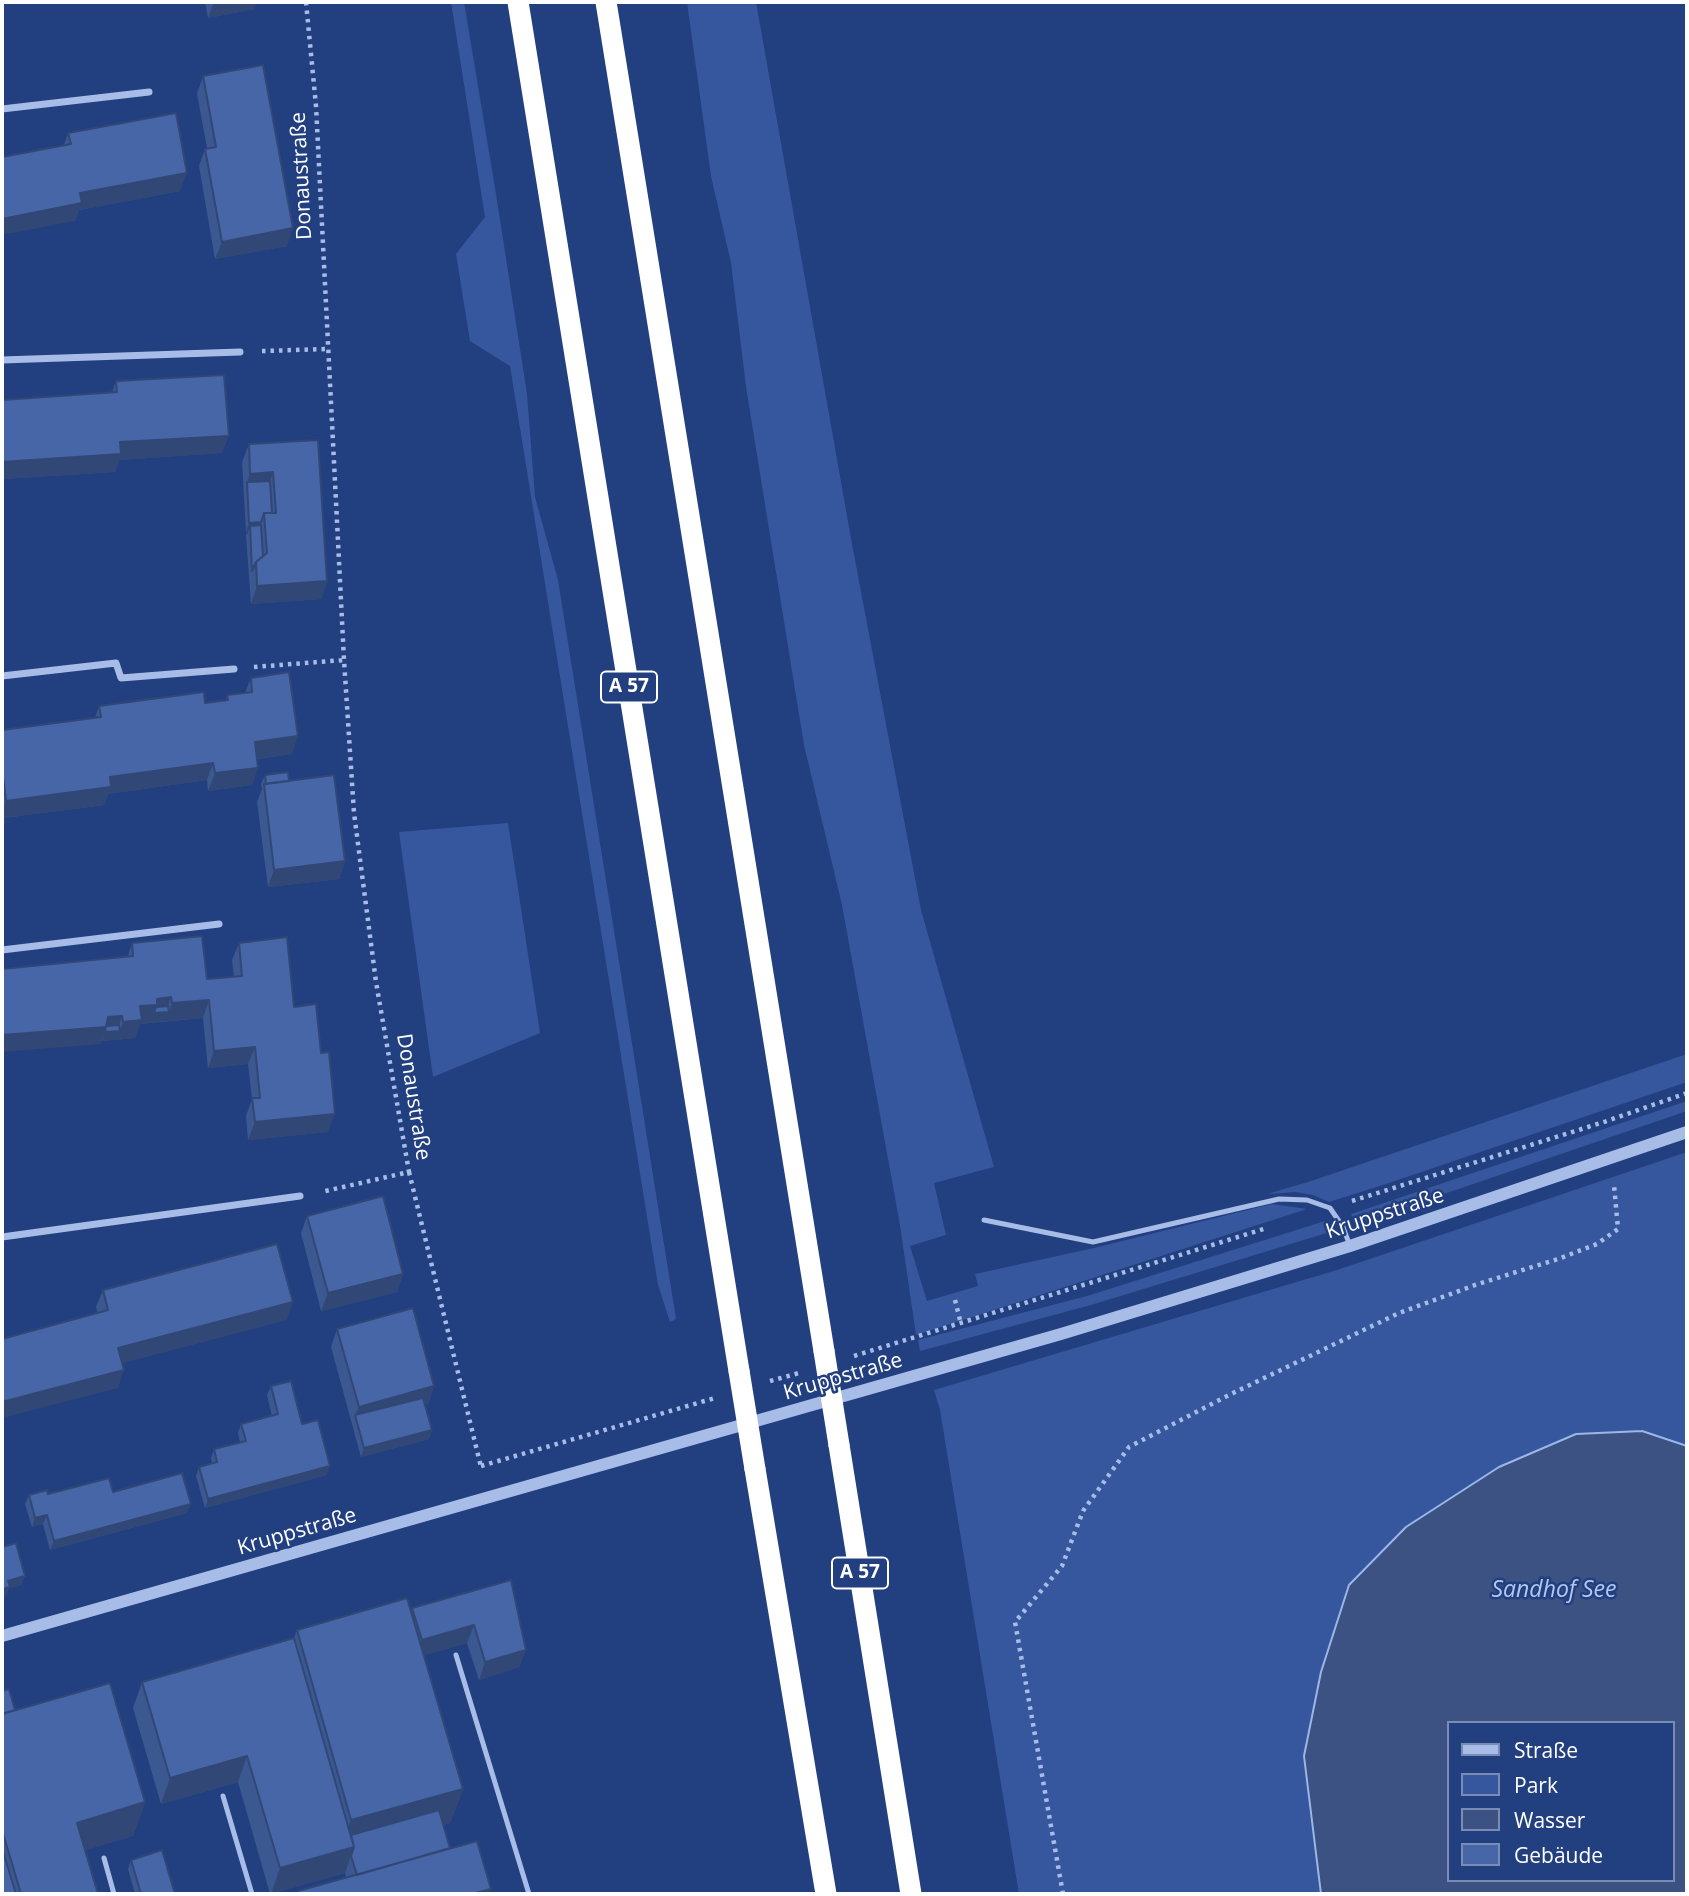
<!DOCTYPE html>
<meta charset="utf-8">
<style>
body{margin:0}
#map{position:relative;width:1689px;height:1896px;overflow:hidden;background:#223f80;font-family:"Open Sans",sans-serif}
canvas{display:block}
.frame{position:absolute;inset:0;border:4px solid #fff;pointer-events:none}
.legend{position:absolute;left:1447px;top:1721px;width:228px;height:161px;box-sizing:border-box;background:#223f80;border:2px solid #7a8cb3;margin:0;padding:9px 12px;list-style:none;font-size:21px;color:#fff}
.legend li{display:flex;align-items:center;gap:14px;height:35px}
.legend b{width:35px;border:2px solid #7a8cb3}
</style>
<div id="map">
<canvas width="1689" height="1896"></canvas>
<div class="frame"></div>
<ul class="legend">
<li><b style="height:9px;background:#a7bde7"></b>Straße</li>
<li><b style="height:19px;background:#36579e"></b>Park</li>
<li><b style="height:19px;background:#3c5282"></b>Wasser</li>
<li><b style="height:19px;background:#4666a7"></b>Gebäude</li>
</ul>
</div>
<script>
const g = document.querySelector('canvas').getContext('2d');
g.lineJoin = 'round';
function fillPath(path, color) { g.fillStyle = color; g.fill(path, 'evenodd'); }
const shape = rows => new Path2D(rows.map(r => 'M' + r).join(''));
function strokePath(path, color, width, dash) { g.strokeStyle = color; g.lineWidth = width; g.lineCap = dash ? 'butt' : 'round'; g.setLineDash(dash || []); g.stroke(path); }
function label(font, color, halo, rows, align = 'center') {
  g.font = font + ' "Open Sans",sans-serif'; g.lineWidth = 5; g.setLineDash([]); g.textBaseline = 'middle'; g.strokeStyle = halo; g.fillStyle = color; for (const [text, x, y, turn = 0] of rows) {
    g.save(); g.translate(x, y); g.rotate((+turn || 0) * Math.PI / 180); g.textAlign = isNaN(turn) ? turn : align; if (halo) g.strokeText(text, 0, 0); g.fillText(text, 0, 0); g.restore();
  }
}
fillPath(shape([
 [451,2,464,2,496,194,527,394,535,497,558,580,676,1319,670,1322,658,1285,510,366,470,341,456,254,485,217],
 [687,2,756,2,852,544,921,910,994,1167,934,1183,946,1235,910,1246,927,1301,978,1286,975,1274,1094,1248,1272,1204,1307,1209,916,1335,900,1225,842,905,804,745,746,387,731,263,711,176],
 [508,823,540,1033,433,1077,399,832],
 [1687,1054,1687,1082,1386,1184,1329,1202,1313,1195,1296,1192,1267,1194,1308,1182],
 [1687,1101,1687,1111,1356,1224,1351,1214],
 [1687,1152,1687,1446,1642,1431,1499,1467,1406,1527,1349,1585,1321,1672,1304,1756,1321,1894,1019,1894,940,1410,934,1390,1337,1270],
 [1325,1221,1330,1232,1091,1305,920,1351,918,1340,1087,1296]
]), '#36579e');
const water = shape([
 [1642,1431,1687,1446,1687,1894,1321,1894,1304,1756,1321,1672,1349,1585,1406,1527,1499,1467,1576,1434,1642,1431],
 [1449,1723,1673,1723,1673,1880,1449,1880,1449,1723]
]);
fillPath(water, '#3c5282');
strokePath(water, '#9bb6e8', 2);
strokePath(shape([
 [306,2,316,106,344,660,354,813,376,982,409,1172,321,1192],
 [262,351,328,349],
 [254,667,344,660],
 [409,1172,481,1467],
 [1352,1201,1604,1122,1687,1093],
 [955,1300,961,1324],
 [854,1356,1267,1228],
 [770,1381,799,1373],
 [481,1466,715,1398],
 [1063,1894,1015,1622,1062,1566,1083,1511,1129,1447,1229,1395,1399,1313,1478,1284,1558,1259,1597,1244,1618,1229,1614,1185]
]), '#a7bde7', 4.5, [3.5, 5]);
strokePath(shape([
 [984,1220,1093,1242,1279,1199,1307,1200,1330,1208,1343,1227,1350,1246],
 [456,1655,529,1894],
 [223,1796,252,1894],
 [104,1858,114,1894]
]), '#a7bde7', 5);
strokePath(shape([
 [2,109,149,92],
 [2,360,240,352],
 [2,676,116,663,121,678,234,669],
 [2,950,219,924],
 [2,1237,300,1196]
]), '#a7bde7', 7);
strokePath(shape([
 [2,1636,1061,1334,1350,1246,1687,1132]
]), '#a7bde7', 12);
strokePath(shape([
 [518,2,739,1371],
 [606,2,824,1351],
 [839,1445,911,1894],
 [755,1469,826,1894]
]), '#fff', 21);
strokePath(shape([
 [824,1351,839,1445],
 [739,1371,755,1469]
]), '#fff', 21);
fillPath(shape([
 [205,2,257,2,254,9,208,18],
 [203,76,287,246,215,259,199,166,205,149,207,148,197,94],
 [68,133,180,191,79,210,75,221,64,145],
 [116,381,222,453,119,460,115,472,2,479,2,400,112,393],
 [318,440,327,581,321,599,251,604,246,535,248,532,246,532,242,462,249,444],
 [251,678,292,754,257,759,252,785,208,791,207,780,108,794,104,805,4,818,2,829,2,730,95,718,99,706,205,703,226,700,227,695,245,693],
 [265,775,289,781,345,861,339,879,268,887,257,802,262,789,261,784],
 [132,943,207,979,234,977,232,960,239,943,294,1007,328,1132,248,1140,246,1116,252,1099,248,1064,208,1068,203,1018,140,1024,135,1038,102,1041,102,1040,100,1044],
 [307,1216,403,1274,397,1292,321,1311,301,1233],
 [103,1290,293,1302,286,1320,122,1363,118,1388,96,1307],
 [337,1329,434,1386,428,1404,425,1405,432,1430,429,1439,361,1457,331,1347],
 [271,1386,302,1424,327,1475,205,1508,196,1476,199,1467,212,1464,211,1458,214,1449,240,1442,238,1433,241,1424,272,1416,267,1395],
 [113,1492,187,1513,50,1550,43,1524,32,1527,25,1504,29,1495],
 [511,1580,526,1650,519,1667,479,1680,467,1643,424,1655,463,1789,450,1823,443,1825,450,1848,489,1894,297,1894,298,1891,346,1877,345,1873,270,1894,238,1782,161,1804,133,1708,142,1682,294,1638,297,1630,411,1611,412,1608],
 [2,1691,15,1710,145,1802,133,1836,85,1850,98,1894,2,1894],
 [131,1860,175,1894,135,1894,128,1869]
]), '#3c5890');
fillPath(shape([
 [214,2,257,2,254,9,208,18],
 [187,173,180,191,79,210,75,221,2,235,2,219,80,193],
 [293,228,287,246,215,259,222,242],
 [229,436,222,453,119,460,115,472,2,479,2,462,120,442],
 [273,472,267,490,247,482,250,474],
 [261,522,258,531,250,526,248,532,246,532,249,523],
 [327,581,321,599,251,604,257,586],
 [298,736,292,754,248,760,255,742],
 [213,763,207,780,108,794,104,805,2,818,2,812,6,801,110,777],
 [258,768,252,785,208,791,215,773],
 [345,861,339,879,268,887,274,870],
 [171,997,166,1012,169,1012,166,1021,140,1024,135,1038,102,1041,105,1031,100,1044,2,1052,2,1035,108,1017,122,1016,117,1031,120,1031,123,1022,140,1006,157,999],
 [209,1000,203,1018,166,1021,172,1003],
 [255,1047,248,1064,208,1068,214,1051],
 [335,1114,328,1132,248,1140,255,1122],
 [403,1274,397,1292,321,1311,328,1293],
 [293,1302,286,1320,112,1366,118,1348],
 [124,1370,118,1388,2,1418,2,1402],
 [434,1386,428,1404,357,1423,355,1415,359,1407],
 [432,1430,429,1439,361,1457,364,1448],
 [330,1466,327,1475,205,1508,208,1499],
 [191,1504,187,1513,50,1550,54,1541],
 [47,1515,43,1524,32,1527,35,1518],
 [25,1576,22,1585,9,1589,6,1596,2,1597,2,1589,8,1581],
 [474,1625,467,1643,415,1658,422,1640],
 [526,1650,519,1667,479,1680,485,1662],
 [247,1756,238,1782,161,1804,170,1778],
 [463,1789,450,1823,353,1850,345,1873,271,1894,280,1868,340,1851,351,1820],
 [145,1802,133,1836,65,1856,77,1823],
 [491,1889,489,1894,472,1894]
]), '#314775');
const building = shape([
 [263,65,293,228,222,242,205,149,216,147,203,76,263,65],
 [176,113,187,173,80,193,82,203,2,219,2,157,71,144,68,133,176,113],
 [224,375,229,436,120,442,121,454,2,462,2,400,117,392,116,381,224,375],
 [318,440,327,581,257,586,256,562,267,553,264,513,276,513,273,472,250,474,249,444,318,440],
 [270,481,272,513,264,513,261,522,249,523,247,482,270,481],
 [261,525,263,556,256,562,252,571,250,526,261,525],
 [289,672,298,736,255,742,258,768,215,773,213,763,110,777,111,787,6,801,2,768,2,730,101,717,99,706,204,692,205,703,228,700,227,695,252,692,251,678,289,672],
 [288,772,289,781,266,784,265,775,288,772],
 [334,775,345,861,274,870,264,784,334,775],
 [2,802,5,822,2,822,2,802],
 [202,936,207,979,242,976,239,943,287,937,294,1007,316,1004,321,1053,329,1052,335,1114,255,1122,252,1098,260,1098,255,1047,214,1051,209,1000,172,1003,171,997,157,999,157,1005,140,1006,142,1020,123,1022,122,1016,108,1017,106,1027,2,1035,2,969,133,956,132,943,202,936],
 [168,1006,169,1012,154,1013,156,1007,168,1006],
 [119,1025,120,1031,105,1032,106,1026,119,1025],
 [383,1196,403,1274,328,1293,307,1216,383,1196],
 [277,1244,293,1302,118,1348,124,1370,2,1402,2,1339,108,1310,103,1290,277,1244],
 [413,1308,434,1386,359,1407,337,1329,413,1308],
 [291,1381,302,1424,318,1420,330,1466,208,1499,199,1467,217,1462,214,1449,246,1441,241,1424,278,1414,271,1386,291,1381],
 [423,1398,432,1430,364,1448,355,1415,423,1398],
 [182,1473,191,1504,54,1541,47,1515,35,1518,29,1495,47,1490,48,1494,109,1478,113,1492,182,1473],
 [16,1543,25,1576,8,1581,10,1587,2,1589,2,1547,16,1543],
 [511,1580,526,1650,485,1662,474,1625,422,1640,412,1608,511,1580],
 [407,1598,463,1789,351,1820,297,1630,407,1598],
 [294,1638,354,1847,280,1868,247,1756,170,1778,142,1682,294,1638],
 [110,1683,145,1802,77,1823,98,1894,21,1894,2,1830,2,1714,110,1683],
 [9,1689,15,1710,2,1714,2,1691,9,1689],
 [439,1810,450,1848,357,1875,351,1856,354,1847,351,1835,439,1810],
 [477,1841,491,1889,472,1894,299,1894,298,1891,477,1841],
 [2,1848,16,1894,2,1894,2,1848],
 [162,1850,175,1894,141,1894,131,1860,162,1850]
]);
fillPath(building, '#4666a7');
strokePath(building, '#314775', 2);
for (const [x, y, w] of [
 [629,687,56],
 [860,1573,56]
]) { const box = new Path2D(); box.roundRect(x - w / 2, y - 15.5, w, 31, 5); g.fillStyle = '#223f80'; g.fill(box); strokePath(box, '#fff', 2); }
label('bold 19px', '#fff', null, [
 ["A 57",629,687],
 ["A 57",860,1573]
]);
label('21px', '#fff', '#223f80', [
 ["Donaustraße",302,176,-93],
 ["Donaustraße",413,1097,81],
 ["Kruppstraße",1385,1214,-18],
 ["Kruppstraße",843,1377,-16],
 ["Kruppstraße",297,1532,-16]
]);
label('italic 23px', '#b3c7ef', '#223f80', [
 ["Sandhof See",1554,1590]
]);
</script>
